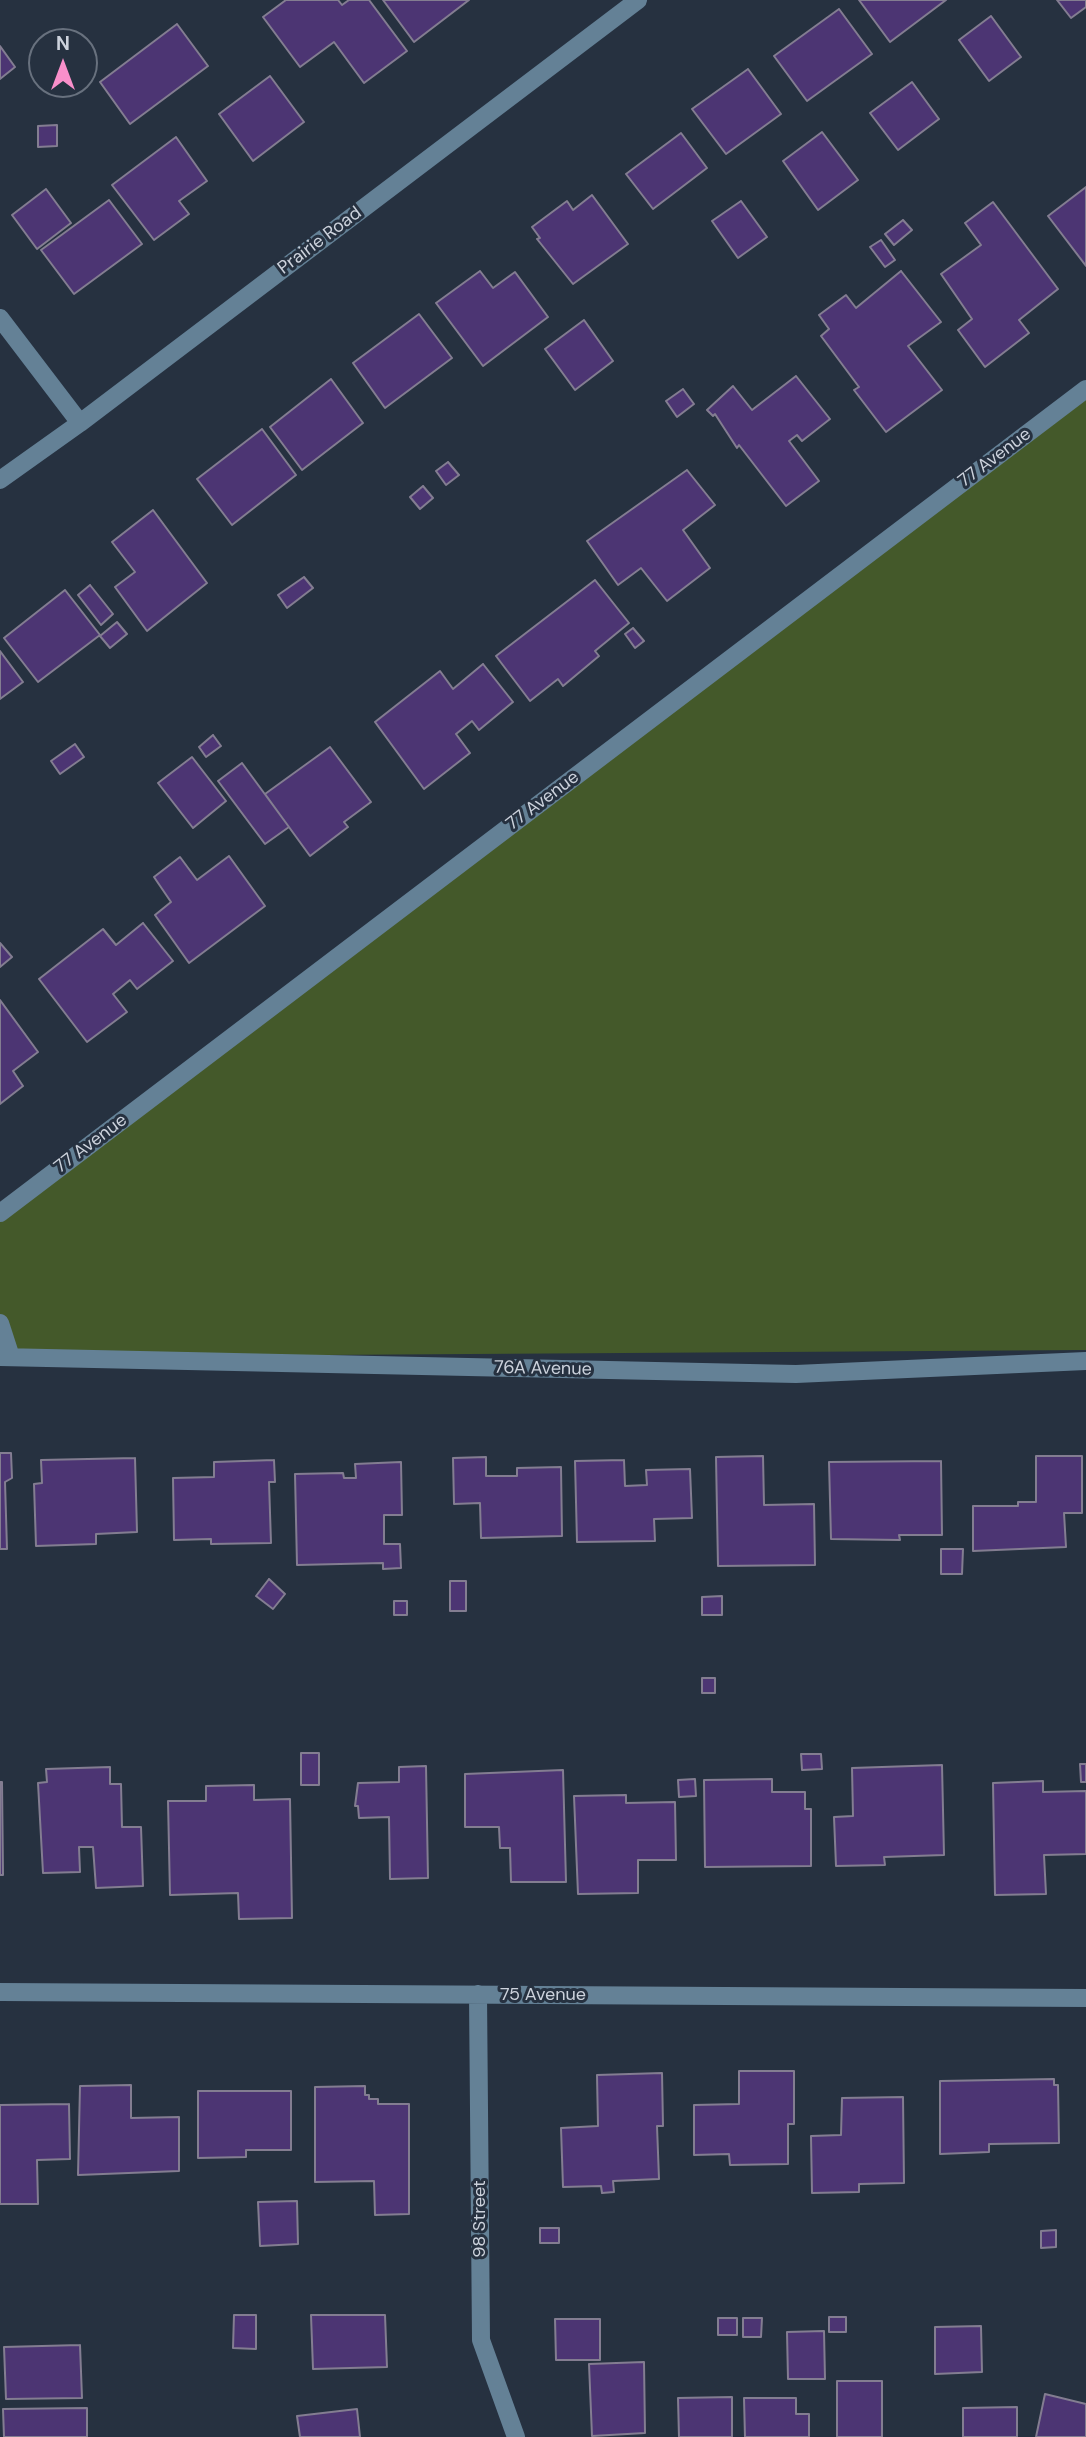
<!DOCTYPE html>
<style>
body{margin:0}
#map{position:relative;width:1086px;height:2437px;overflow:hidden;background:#263140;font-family:"DM Sans",sans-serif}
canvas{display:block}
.north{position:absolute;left:28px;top:28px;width:70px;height:70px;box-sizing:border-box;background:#263140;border:2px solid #68717e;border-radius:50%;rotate:0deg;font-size:19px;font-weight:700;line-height:28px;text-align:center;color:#ccd2dc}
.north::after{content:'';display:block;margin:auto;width:24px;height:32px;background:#f98fca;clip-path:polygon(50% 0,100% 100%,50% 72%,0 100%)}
</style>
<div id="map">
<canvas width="1086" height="2437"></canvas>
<div class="north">N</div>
</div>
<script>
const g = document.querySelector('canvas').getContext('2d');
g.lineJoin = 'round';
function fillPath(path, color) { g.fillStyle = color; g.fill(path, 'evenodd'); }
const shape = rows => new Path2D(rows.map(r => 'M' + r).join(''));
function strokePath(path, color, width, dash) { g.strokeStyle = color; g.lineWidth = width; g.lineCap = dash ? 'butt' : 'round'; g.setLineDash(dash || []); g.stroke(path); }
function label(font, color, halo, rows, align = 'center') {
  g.font = font + ' "DM Sans",sans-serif'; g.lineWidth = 6; g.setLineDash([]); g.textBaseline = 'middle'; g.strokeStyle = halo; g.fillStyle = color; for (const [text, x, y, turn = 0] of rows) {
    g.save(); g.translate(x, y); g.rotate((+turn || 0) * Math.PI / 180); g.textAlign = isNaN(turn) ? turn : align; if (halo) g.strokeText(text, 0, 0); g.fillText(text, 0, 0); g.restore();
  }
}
fillPath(shape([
 [1086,389,1086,1350,11,1357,0,1323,0,1213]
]), '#44592a');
const building = shape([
 [286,0,338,0,342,5,349,0,369,0,407,51,364,83,334,42,300,67,263,17,286,0],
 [383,0,469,0,414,42,383,0],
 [859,0,946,0,890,42,859,0],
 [1057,0,1086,0,1086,7,1071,18,1057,0],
 [839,9,872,54,807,101,774,56,839,9],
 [991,16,1021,57,989,81,959,40,991,16],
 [177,24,208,66,130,124,100,82,177,24],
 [0,46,15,67,0,79,0,46],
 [748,69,781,114,726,154,692,109,748,69],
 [270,76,304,122,253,161,219,114,270,76],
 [912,82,939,119,898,150,870,113,912,82],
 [57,125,57,146,38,147,38,126,57,125],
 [822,132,858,180,818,210,783,161,822,132],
 [681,133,707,168,653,209,626,174,681,133],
 [176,137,207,181,179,201,189,214,154,240,112,185,176,137],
 [1086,187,1086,266,1048,216,1086,187],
 [46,189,71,223,37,249,12,215,46,189],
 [592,195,628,244,573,284,537,239,540,238,532,227,567,201,573,210,592,195],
 [109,200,142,244,74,294,41,250,109,200],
 [741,201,767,237,738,258,712,221,741,201],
 [993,202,1058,289,1019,320,1029,333,985,367,958,330,972,319,941,274,981,245,965,223,993,202],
 [903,220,912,230,894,245,885,234,903,220],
 [881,240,895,260,885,267,870,247,881,240],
 [480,271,493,288,515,272,548,317,483,366,436,303,480,271],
 [901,271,941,322,908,346,942,390,886,432,854,390,859,387,821,336,829,329,819,315,846,295,856,308,901,271],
 [419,314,452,358,385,408,353,363,419,314],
 [584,320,613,361,575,390,545,349,584,320],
 [796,376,830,419,802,441,797,435,789,441,819,481,786,506,739,445,737,448,715,414,713,416,707,410,733,386,752,410,796,376],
 [331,379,363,423,302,470,270,427,331,379],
 [683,389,694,404,677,417,666,401,683,389],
 [262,429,296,475,232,525,197,479,262,429],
 [448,462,459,475,446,485,436,471,448,462],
 [687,470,715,505,683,530,710,568,667,601,641,568,618,585,587,541,687,470],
 [423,486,433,498,420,509,410,497,423,486],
 [153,510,207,583,147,631,115,587,135,572,112,542,153,510],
 [304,577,313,588,287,608,278,595,304,577],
 [595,580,629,623,595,651,599,656,563,686,558,679,530,701,496,656,595,580],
 [90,585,113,614,101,625,78,595,90,585],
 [65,590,100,635,38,682,4,638,65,590],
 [117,622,127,634,110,648,100,636,117,622],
 [633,628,644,641,635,648,625,634,633,628],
 [0,651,23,682,0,699,0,651],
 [483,664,513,702,479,730,472,721,456,734,470,753,424,789,375,722,440,671,453,689,483,664],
 [213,735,221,746,206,757,199,747,213,735],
 [75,744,84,757,60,774,51,761,75,744],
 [330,747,371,802,344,822,348,827,310,856,265,794,330,747],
 [192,757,226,801,193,828,158,783,192,757],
 [242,763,289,827,265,844,218,781,242,763],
 [229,856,265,906,189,963,155,915,171,902,154,877,180,857,197,880,229,856],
 [143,923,173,961,137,989,130,980,113,994,127,1012,87,1042,39,979,103,929,116,945,143,923],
 [0,943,12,957,0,967,0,943],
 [0,1000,38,1052,13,1071,23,1086,0,1104,0,1000],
 [0,1453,11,1453,12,1478,5,1482,7,1549,0,1549,0,1453],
 [763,1456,764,1505,814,1504,815,1565,718,1566,716,1457,763,1456],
 [1036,1456,1082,1456,1082,1513,1064,1513,1066,1547,973,1551,973,1506,1018,1506,1018,1502,1036,1502,1036,1456],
 [486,1457,486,1476,517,1476,517,1468,561,1467,562,1536,481,1538,480,1503,454,1504,453,1458,486,1457],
 [135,1458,137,1532,96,1534,96,1544,36,1546,34,1484,42,1483,41,1460,135,1458],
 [274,1460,275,1482,269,1482,271,1543,211,1544,211,1539,174,1540,173,1478,214,1477,214,1462,274,1460],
 [624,1460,625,1486,647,1485,646,1470,690,1469,692,1518,654,1519,655,1541,577,1542,575,1461,624,1460],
 [941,1461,942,1535,899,1535,900,1540,831,1539,829,1462,941,1461],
 [401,1462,402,1515,384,1515,384,1544,400,1544,401,1568,383,1569,383,1563,297,1565,295,1474,343,1473,344,1478,356,1478,355,1464,401,1462],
 [941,1549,963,1549,962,1574,941,1574,941,1549],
 [269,1579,285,1594,273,1609,256,1596,269,1579],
 [450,1581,466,1581,466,1611,450,1611,450,1581],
 [722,1596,722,1615,702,1615,702,1597,722,1596],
 [394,1601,407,1601,407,1615,394,1615,394,1601],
 [702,1678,715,1678,715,1693,702,1693,702,1678],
 [301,1753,319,1753,319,1785,301,1785,301,1753],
 [801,1754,821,1754,822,1769,802,1770,801,1754],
 [1080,1764,1086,1764,1086,1782,1081,1782,1080,1764],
 [942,1765,944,1855,884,1857,885,1865,836,1866,834,1817,853,1816,852,1768,942,1765],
 [426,1766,428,1878,390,1879,389,1817,359,1818,358,1806,355,1806,358,1783,399,1782,399,1767,426,1766],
 [110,1767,110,1784,121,1784,122,1827,141,1827,143,1886,96,1888,93,1847,79,1847,80,1872,43,1873,38,1783,47,1782,46,1769,110,1767],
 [563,1770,566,1882,511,1882,510,1848,500,1848,499,1827,465,1827,465,1774,563,1770],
 [695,1779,696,1796,679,1797,678,1780,695,1779],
 [772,1779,772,1792,805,1792,805,1809,811,1809,811,1866,705,1867,704,1780,772,1779],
 [1043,1781,1043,1792,1086,1791,1086,1854,1044,1855,1046,1894,995,1895,993,1783,1043,1781],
 [0,1782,2,1782,3,1875,0,1875,0,1782],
 [254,1785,254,1800,290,1799,292,1918,239,1919,238,1893,170,1895,168,1801,206,1801,206,1786,254,1785],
 [626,1795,626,1803,675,1802,676,1860,638,1860,638,1893,578,1894,574,1796,626,1795],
 [739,2071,794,2071,794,2124,788,2124,788,2164,730,2165,729,2154,694,2155,694,2105,739,2104,739,2071],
 [662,2073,663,2126,657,2126,659,2179,613,2181,614,2192,602,2193,601,2186,563,2187,561,2128,598,2126,597,2075,662,2073],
 [1054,2079,1054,2085,1058,2085,1059,2143,989,2144,989,2152,940,2154,940,2081,1054,2079],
 [131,2085,131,2118,179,2117,179,2171,78,2175,80,2086,131,2085],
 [365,2086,365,2095,369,2095,369,2099,378,2099,378,2104,409,2104,409,2214,375,2215,374,2181,315,2182,315,2087,365,2086],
 [198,2091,291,2091,291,2150,246,2150,246,2157,198,2158,198,2091],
 [903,2097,904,2183,859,2184,859,2192,812,2193,811,2136,841,2135,842,2098,903,2097],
 [69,2104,70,2159,37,2160,38,2204,0,2204,0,2105,69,2104],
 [297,2201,298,2244,260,2246,258,2202,297,2201],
 [540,2228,559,2228,559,2243,540,2243,540,2228],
 [1056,2230,1056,2247,1041,2248,1041,2231,1056,2230],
 [234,2315,256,2315,256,2349,233,2348,234,2315],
 [311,2315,385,2315,387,2367,313,2369,311,2315],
 [829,2317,846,2317,846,2332,829,2332,829,2317],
 [718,2318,737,2318,737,2335,718,2335,718,2318],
 [743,2318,762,2318,761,2337,743,2337,743,2318],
 [555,2319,600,2319,600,2360,556,2360,555,2319],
 [981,2326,982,2372,935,2374,935,2327,981,2326],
 [824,2331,825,2379,788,2379,787,2332,824,2331],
 [80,2345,82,2398,6,2399,4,2347,80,2345],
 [644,2362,645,2433,592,2436,589,2364,644,2362],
 [837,2381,882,2381,882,2437,837,2437,837,2381],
 [1045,2394,1086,2404,1086,2437,1036,2437,1045,2394],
 [732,2397,732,2437,679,2437,678,2398,732,2397],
 [744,2398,796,2398,796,2414,809,2414,809,2437,745,2437,744,2398],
 [1017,2407,1017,2437,963,2437,963,2408,1017,2407],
 [87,2408,87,2437,4,2437,3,2409,87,2408],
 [357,2409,360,2437,300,2437,297,2416,357,2409]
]);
fillPath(building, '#4c3573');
strokePath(building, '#837d91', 2);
strokePath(shape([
 [0,318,80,423],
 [0,480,80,423,638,0],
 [0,1213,1086,389],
 [0,1323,11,1357],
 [0,1357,796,1374,1086,1361],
 [0,1992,1086,1998],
 [478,1994,481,2340,516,2437]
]), '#648196', 18);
label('18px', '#ccd2dc', '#263140', [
 ["Prairie Road",320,241,-37],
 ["77 Avenue",995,458,-37],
 ["77 Avenue",543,801,-37],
 ["77 Avenue",91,1144,-37],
 ["76A Avenue",543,1369,1],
 ["75 Avenue",543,1995],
 ["98 Street",480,2219,-90]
]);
</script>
